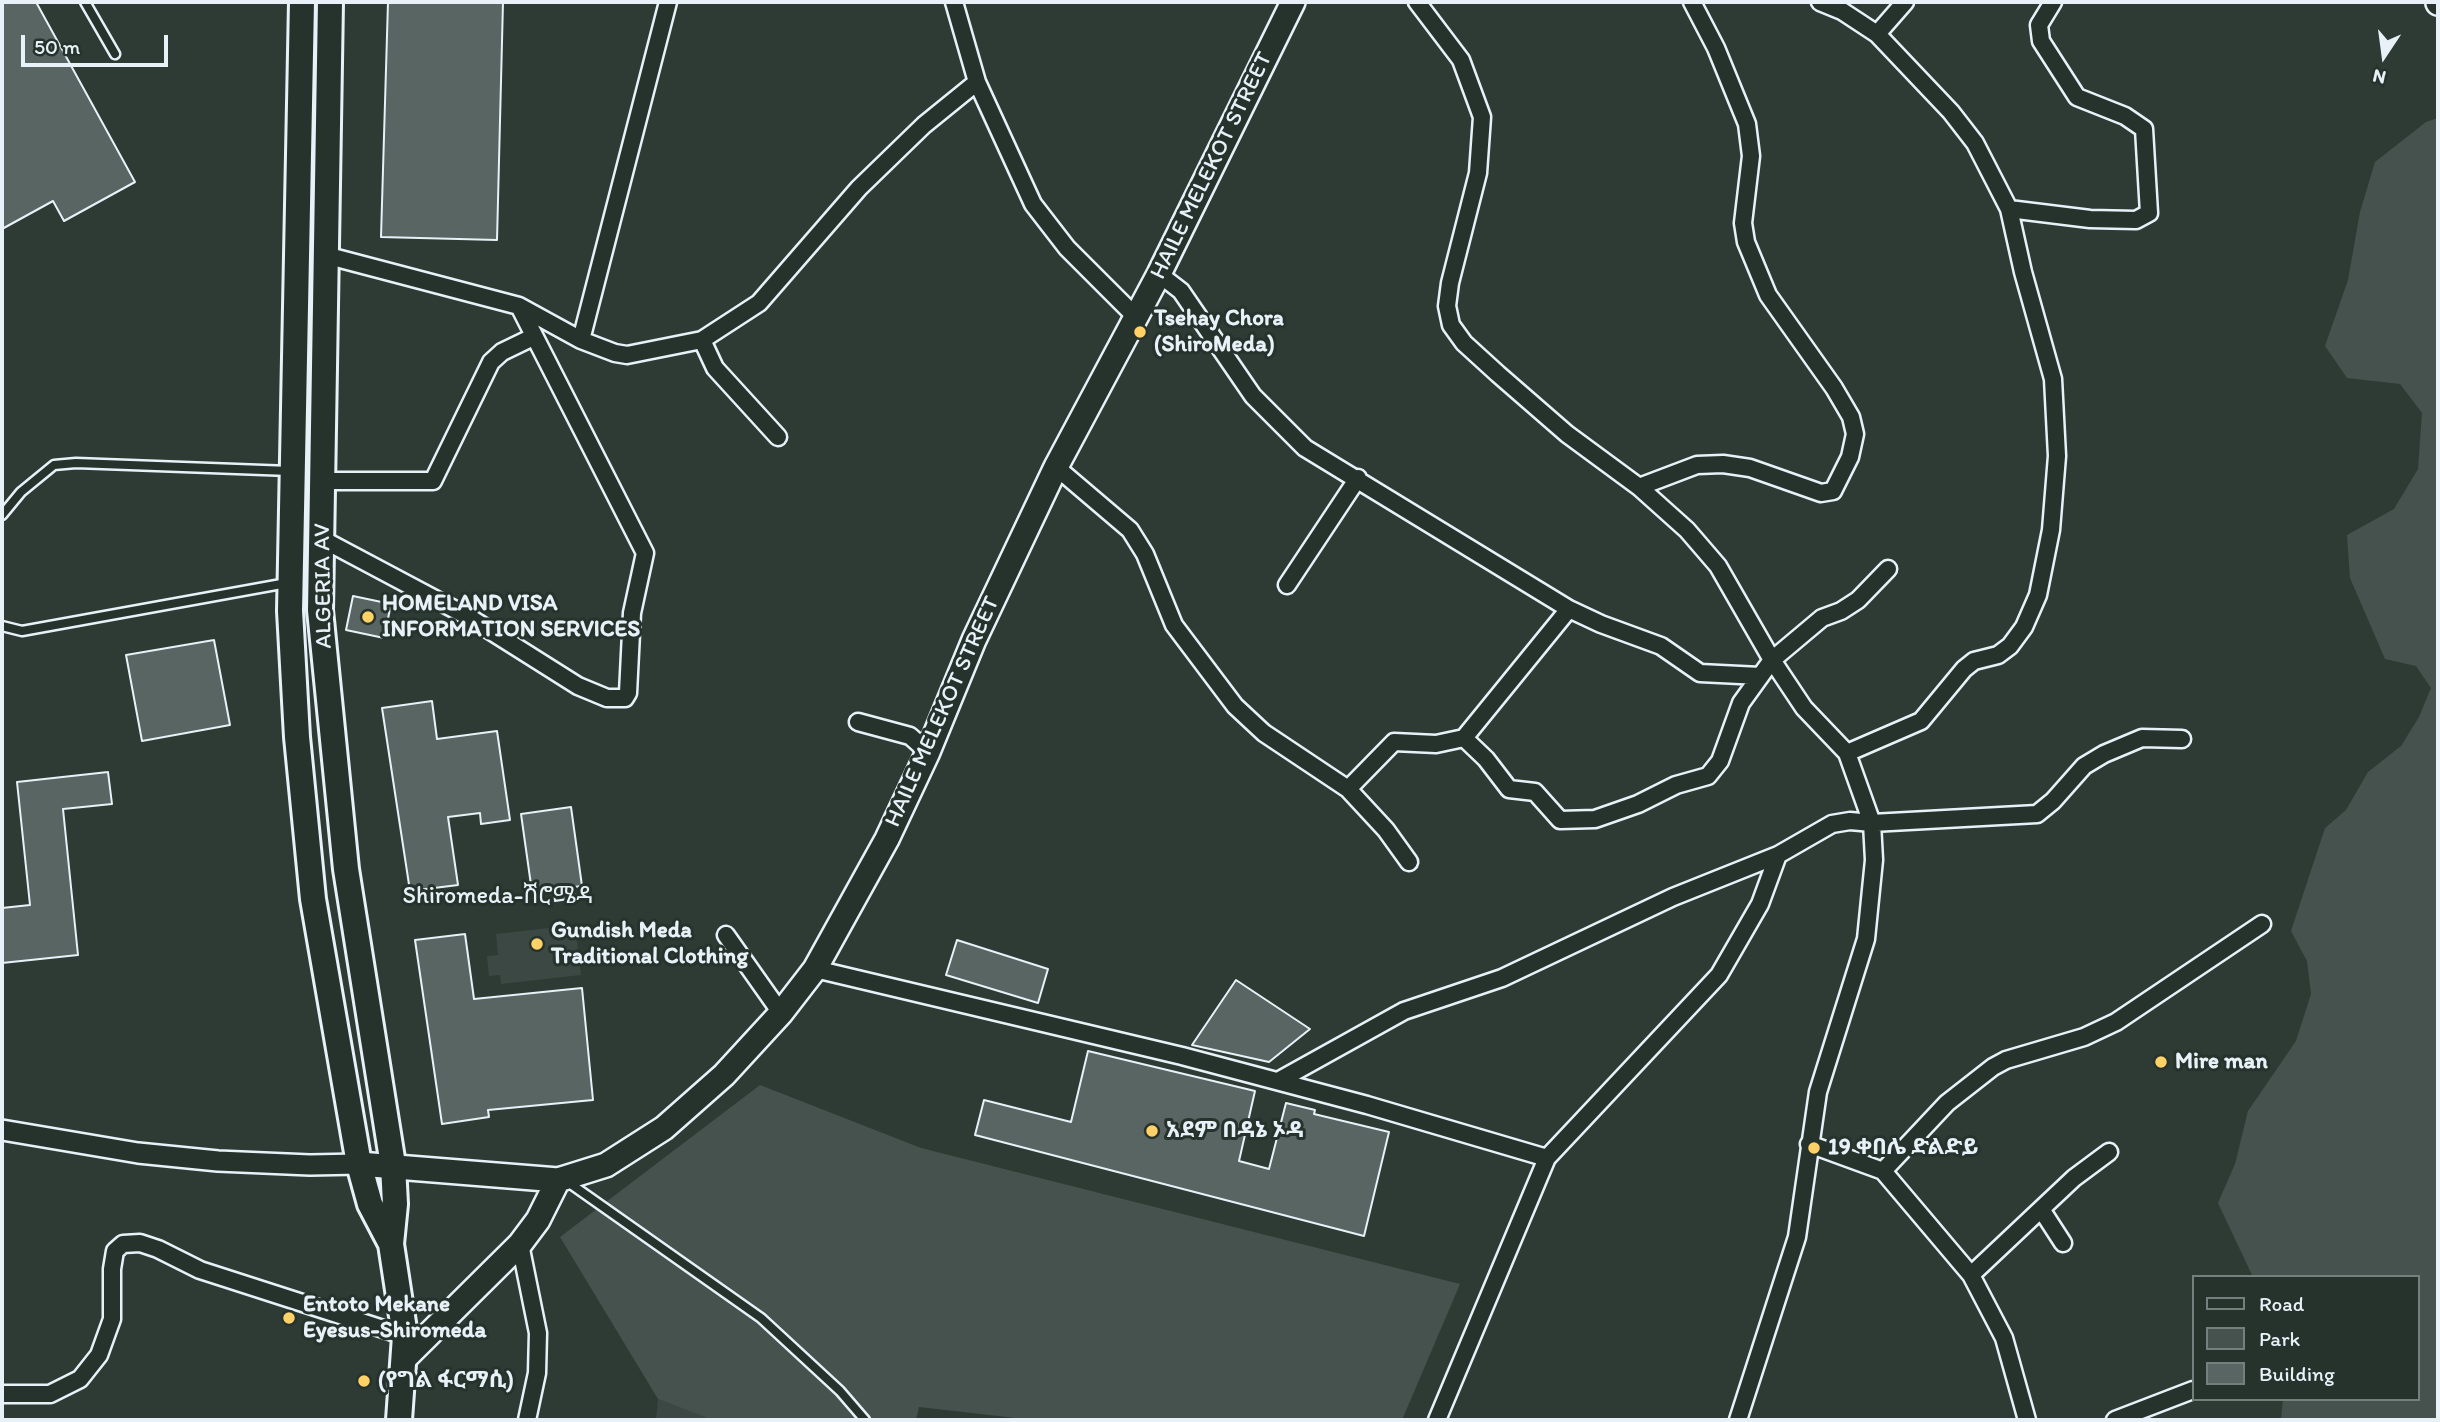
<!DOCTYPE html>
<meta charset="utf-8">
<style>
body{margin:0}
#map{position:relative;width:2440px;height:1422px;overflow:hidden;background:#2e3b35;font-family:Itim,sans-serif}
canvas{display:block}
.frame{position:absolute;inset:0;border:4px solid #e8f1f8;pointer-events:none}
.legend{position:absolute;left:2192px;top:1275px;width:228px;height:126px;box-sizing:border-box;background:#26332d;border:2px solid #747f7e;margin:0;padding:9px 12px;list-style:none;font-size:21px;color:#e8f1f8}
.legend li{display:flex;align-items:center;gap:14px;height:35px}
.legend b{width:35px;border:2px solid #747f7e}
.north{position:absolute;left:2349px;top:21px;width:70px;height:70px;-webkit-text-stroke:5px #26332d;paint-order:stroke;rotate:193deg;font-size:19px;font-weight:700;line-height:28px;text-align:center;color:#e8f1f8}
.north::after{content:'';display:block;margin:auto;width:24px;height:32px;background:#e8f1f8;clip-path:polygon(50% 0,100% 100%,50% 72%,0 100%)}
.scale{position:absolute;left:21px;top:35px;width:147px;height:32px;box-sizing:border-box;border:4px solid #e8f1f8;border-top:0;padding-left:9px;font-size:21px;line-height:24px;white-space:nowrap;color:#e8f1f8;-webkit-text-stroke:5px #26332d;paint-order:stroke}
</style>
<div id="map">
<canvas width="2440" height="1422"></canvas>
<div class="frame"></div>
<ul class="legend">
<li><b style="height:9px;background:#26332d"></b>Road</li>
<li><b style="height:19px;background:#45524e"></b>Park</li>
<li><b style="height:19px;background:#596563"></b>Building</li>
</ul>
<div class="north">N</div>
<div class="scale">50 m</div>
</div>
<script>
const g = document.querySelector('canvas').getContext('2d');
g.lineJoin = 'round';
function fillPath(path, color) { g.fillStyle = color; g.fill(path, 'evenodd'); }
const shape = rows => new Path2D(rows.map(r => 'M' + r).join(''));
function strokePath(path, color, width, dash) { g.strokeStyle = color; g.lineWidth = width; g.lineCap = dash ? 'butt' : 'round'; g.setLineDash(dash || []); g.stroke(path); }
function label(font, color, halo, rows, align = 'center') {
  g.font = font + ' Itim,"Noto Sans Ethiopic",sans-serif'; g.lineWidth = 6; g.setLineDash([]); g.textBaseline = 'middle'; g.strokeStyle = halo; g.fillStyle = color; for (const [text, x, y, turn = 0] of rows) {
    g.save(); g.translate(x, y); g.rotate((+turn || 0) * Math.PI / 180); g.textAlign = isNaN(turn) ? turn : align; if (halo) g.strokeText(text, 0, 0); g.fillText(text, 0, 0); g.restore();
  }
}
fillPath(shape([
 [575,925,581,975,501,984,500,975,489,976,487,956,498,955,496,934],
 [658,1399,716,1420,656,1420]
]), '#3b4843');
fillPath(shape([
 [2438,118,2438,1420,2281,1420,2283,1399,2417,1399,2417,1277,2253,1277,2218,1203,2235,1164,2248,1111,2296,1041,2311,994,2307,961,2291,931,2325,828,2346,810,2368,772,2401,746,2419,717,2431,688,2416,666,2385,659,2350,578,2347,535,2394,509,2418,469,2422,413,2400,384,2347,378,2325,346,2348,280,2360,212,2375,162,2426,122],
 [760,1085,921,1148,1460,1284,1402,1420,1033,1420,919,1407,916,1420,713,1420,658,1399,560,1237]
]), '#45524e');
const building = shape([
 [2,2,36,2,135,182,64,221,53,201,2,229,2,2],
 [388,2,503,2,497,240,381,237,388,2],
 [353,596,391,604,384,638,346,630,353,596],
 [214,640,230,725,142,741,126,655,214,640],
 [432,701,437,739,497,731,510,820,481,824,480,813,448,817,458,885,410,891,382,708,432,701],
 [108,772,112,804,63,809,78,955,2,963,2,908,30,905,17,782,108,772],
 [571,807,582,886,574,887,575,898,555,901,554,890,532,892,521,814,571,807],
 [465,934,474,999,582,988,593,1100,488,1110,489,1117,442,1124,415,940,465,934],
 [957,940,1048,969,1038,1003,946,975,957,940],
 [1236,980,1310,1029,1269,1062,1192,1045,1236,980],
 [1088,1051,1255,1091,1239,1161,1269,1169,1286,1103,1315,1110,1314,1114,1389,1132,1364,1236,975,1135,984,1100,1071,1122,1088,1051]
]);
fillPath(building, '#596563');
strokePath(building, '#e8f1f8', 2);
const service = shape([
 [85,2,115,54],
 [2,515,21,492,54,465,76,463,290,471],
 [2,626,22,631,287,583],
 [565,1180,761,1318,840,1391,865,1420]
]);
const minor = shape([
 [954,2,977,82,1033,204,1067,248,1136,317],
 [1417,2,1461,60,1482,117,1478,173,1450,283,1447,306,1451,325,1464,343,1498,374,1567,434,1639,487,1687,530,1718,566,1772,660,1804,708,1847,753,1872,823,1874,860,1866,939,1818,1092,1797,1237,1738,1420],
 [1820,2,1842,11,1877,34,1905,2],
 [2009,209,2090,219,2136,220,2149,213,2144,129,2125,116,2077,97,2041,41,2039,25,2053,2],
 [325,255,519,306,581,340,615,353,627,355,702,340,759,303,859,188,924,125,977,82],
 [1159,274,1181,291,1253,396,1305,448,1569,609,1464,738,1486,759,1509,789,1535,792,1560,820,1595,819,1638,804,1676,785,1708,776,1720,761,1741,703,1772,660,1822,618,1841,611,1858,600,1888,569],
 [581,340,668,2],
 [702,340,715,368,778,437],
 [1056,467,1130,530,1145,554,1174,625,1235,706,1264,733,1348,789,1394,742,1436,744,1464,738],
 [323,481,433,481,491,362,502,352,533,337],
 [1639,487,1697,465,1723,464,1750,468,1821,493,1833,491,1850,457,1855,434,1851,417,1834,388,1768,295,1746,242,1743,223,1751,156,1747,124,1716,48,1692,2],
 [322,539,467,616,578,686,607,698,625,698,628,693,632,613,645,553,519,306],
 [1287,585,1358,478],
 [1569,609,1601,624,1661,646,1700,673,1760,676],
 [858,722,910,736,928,752],
 [1847,753,1921,721,1964,669,1974,661,1998,655,2010,646,2024,627,2038,595,2051,530,2057,456,2053,379,2023,272,2009,209,1975,143,1951,112,1877,34],
 [1348,789,1386,830,1409,862],
 [726,935,781,1013],
 [815,969,1182,1056,1367,1105,1547,1158],
 [1278,1081,1404,1011,1502,978,1673,897,1778,855],
 [1809,1144,1883,1171,1971,1275,2004,1338,2027,1420],
 [1883,1171,1947,1103,1993,1067,2006,1060,2084,1037,2116,1022,2262,924],
 [2041,1209,2063,1243],
 [520,1244,538,1333,537,1373,527,1420],
 [1971,1275,2074,1178,2109,1152],
 [3,1394,50,1394,80,1379,99,1355,112,1319,112,1269,115,1251,123,1244,140,1243,158,1249,200,1270,405,1336],
 [1437,1420,1547,1158,1719,975,1760,904,1778,855,1832,824,1850,821,1872,823,2037,814,2053,801,2084,766,2104,754,2142,738,2182,739],
 [2115,1420,2193,1390]
]);
const tertiary = shape([
 [2,1130,138,1153,218,1161,310,1165,359,1164]
]);
const secondary = shape([
 [2438,2,2438,3],
 [359,1164,558,1180,606,1165,664,1128,724,1075,781,1013,815,969,887,839,928,752,974,640,1056,467,1159,274,1293,2],
 [405,1358,520,1244,538,1220,558,1180]
]);
const primary = shape([
 [302,2,290,611,297,737,313,899,359,1164,370,1204,391,1244],
 [330,2,320,610,346,869,393,1165,395,1204,391,1244,405,1336,399,1420]
]);
strokePath(service, '#e8f1f8', 13);
strokePath(minor, '#e8f1f8', 21);
strokePath(tertiary, '#e8f1f8', 24);
strokePath(secondary, '#e8f1f8', 28);
strokePath(primary, '#e8f1f8', 30);
strokePath(service, '#26332d', 8);
strokePath(minor, '#26332d', 16);
strokePath(tertiary, '#26332d', 19);
strokePath(secondary, '#26332d', 23);
strokePath(primary, '#26332d', 24);
for (const [x, y, r, color] of [
 [1140,332,7,"#ffd166"],
 [368,617,7,"#ffd166"],
 [537,944,7,"#ffd166"],
 [2161,1062,7,"#ffd166"],
 [1152,1131,7,"#ffd166"],
 [1814,1148,7,"#ffd166"],
 [289,1318,7,"#ffd166"],
 [364,1381,7,"#ffd166"]
]) { const dot = new Path2D(); dot.arc(x, y, r, 0, 2 * Math.PI); g.fillStyle = color; g.fill(dot); strokePath(dot, '#26332d', 2.5); }
label('23px', '#e8f1f8', '#26332d', [
 ["HAILE MELEKOT STREET",1212,166,-64],
 ["ALGERIA AV",324,586,-91],
 ["HAILE MELEKOT STREET",943,712,-66]
]);
label('bold 23px', '#e8f1f8', '#26332d', [
 ["Tsehay Chora",1154,319],
 ["(ShiroMeda)",1154,345],
 ["HOMELAND VISA",382,604],
 ["INFORMATION SERVICES",382,630],
 ["Gundish Meda",551,931],
 ["Traditional Clothing",551,957],
 ["Mire man",2175,1062],
 ["አደም በዳኔ ኦዳ",1166,1131],
 ["19 ቀበሌ ድልድይ",1828,1148],
 ["Entoto Mekane",303,1305],
 ["Eyesus-Shiromeda",303,1331],
 ["(የግል ፋርማሲ)",378,1381]
], 'left');
label('24px', '#e8f1f8', '#26332d', [
 ["Shiromeda-ሽሮሜዳ",498,897]
]);
</script>
